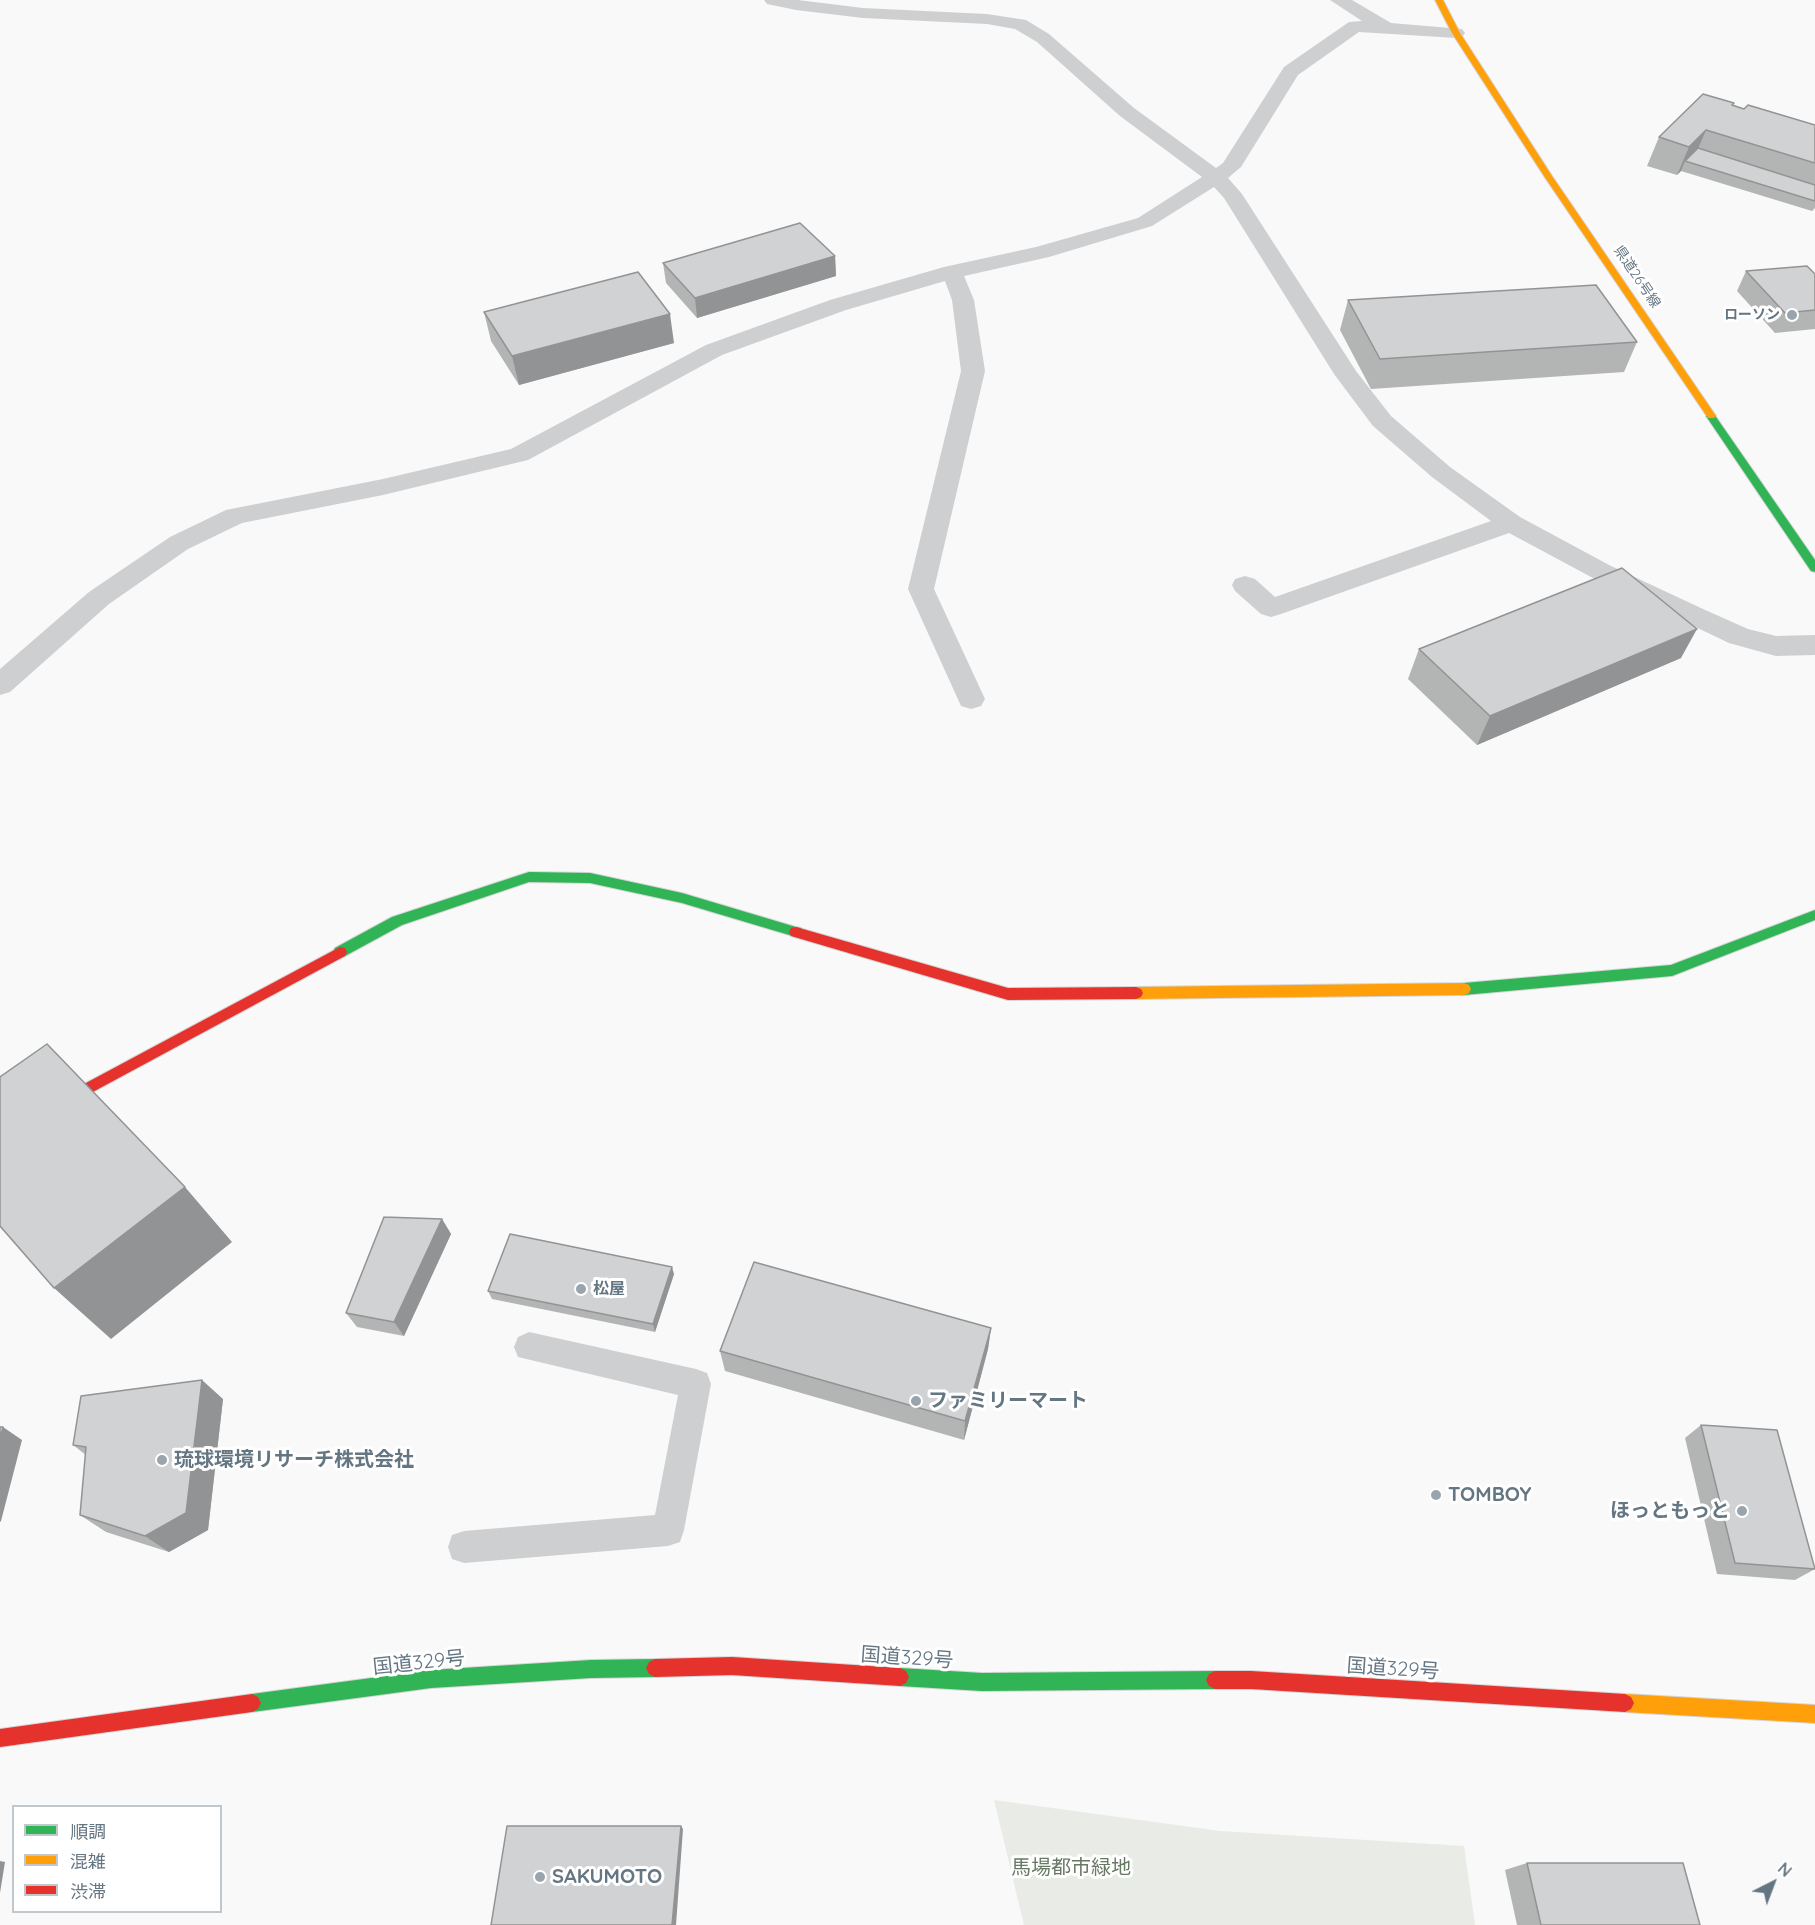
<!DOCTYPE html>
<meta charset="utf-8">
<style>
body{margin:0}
#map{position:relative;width:1815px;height:1925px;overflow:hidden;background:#f9f9f9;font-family:Quicksand,"Noto Sans JP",sans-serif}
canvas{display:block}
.legend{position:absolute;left:12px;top:1805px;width:210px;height:108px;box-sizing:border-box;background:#fff;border:2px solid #c1c8cd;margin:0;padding:8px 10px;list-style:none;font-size:18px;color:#657683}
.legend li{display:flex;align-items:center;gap:12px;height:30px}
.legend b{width:30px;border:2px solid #c1c8cd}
.north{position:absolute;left:1743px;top:1853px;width:60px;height:60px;-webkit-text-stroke:4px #fff;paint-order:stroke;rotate:42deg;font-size:16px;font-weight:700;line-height:24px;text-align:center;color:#657683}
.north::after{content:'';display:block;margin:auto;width:21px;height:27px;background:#657683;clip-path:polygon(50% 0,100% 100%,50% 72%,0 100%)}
</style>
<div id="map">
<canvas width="1815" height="1925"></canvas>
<ul class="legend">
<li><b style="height:8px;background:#30b455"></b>順調</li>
<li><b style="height:8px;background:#ff9f0a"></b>混雑</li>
<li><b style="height:8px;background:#e5322d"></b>渋滞</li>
</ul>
<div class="north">N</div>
</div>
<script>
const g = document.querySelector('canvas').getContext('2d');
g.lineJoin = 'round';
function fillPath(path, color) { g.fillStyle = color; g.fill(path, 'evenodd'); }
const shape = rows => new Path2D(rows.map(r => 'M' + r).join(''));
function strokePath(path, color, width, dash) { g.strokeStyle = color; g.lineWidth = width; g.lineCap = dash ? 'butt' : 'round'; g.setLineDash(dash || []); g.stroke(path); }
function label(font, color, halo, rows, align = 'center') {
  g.font = font + ' Quicksand,"Noto Sans JP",sans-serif'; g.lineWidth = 6; g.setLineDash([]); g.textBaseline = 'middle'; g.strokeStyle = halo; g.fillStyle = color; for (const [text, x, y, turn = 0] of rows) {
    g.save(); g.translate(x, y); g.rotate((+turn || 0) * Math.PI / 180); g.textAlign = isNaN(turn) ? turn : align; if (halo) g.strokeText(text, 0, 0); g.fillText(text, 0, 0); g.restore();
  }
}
fillPath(shape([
 [994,1800,1220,1831,1464,1846,1475,1925,1024,1925]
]), '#e8ebe6');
const fast = shape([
 [1711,413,1714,414,1815,560,1815,572,1811,571,1706,416,1711,413],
 [529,872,590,873,682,893,796,927,801,928,803,932,801,936,796,937,682,903,590,883,529,882,402,925,345,956,340,957,335,956,333,952,335,948,392,917,529,872],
 [1815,910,1815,920,1672,976,1464,995,1459,993,1457,989,1459,985,1464,983,1671,965,1815,910],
 [655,1659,661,1662,664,1668,661,1674,655,1677,591,1678,431,1688,252,1712,246,1709,243,1703,246,1697,252,1694,431,1670,591,1660,655,1659],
 [900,1668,982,1673,1215,1671,1221,1674,1224,1680,1221,1686,1215,1689,982,1691,900,1686,894,1683,891,1677,894,1671,900,1668]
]);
const slow = shape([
 [1435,0,1443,0,1460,33,1552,176,1716,416,1714,418,1708,418,1544,176,1452,33,1435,0],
 [1464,983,1469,985,1471,989,1469,993,1464,995,1136,999,1131,997,1129,993,1131,989,1136,987,1464,983],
 [1625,1694,1815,1705,1815,1723,1625,1712,1619,1709,1616,1703,1619,1697,1625,1694]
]);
const jam = shape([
 [796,927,1008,988,1136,987,1141,989,1143,993,1141,997,1136,999,1008,1000,791,936,789,932,791,928,796,927],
 [340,947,345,948,347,952,345,956,0,1142,0,1129,340,947],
 [732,1657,900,1668,906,1671,909,1677,906,1683,900,1686,732,1675,655,1677,649,1674,646,1668,649,1662,655,1659,732,1657],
 [1215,1671,1251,1671,1625,1694,1631,1697,1634,1703,1631,1709,1625,1712,1251,1689,1215,1689,1209,1686,1206,1680,1209,1674,1215,1671],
 [252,1694,258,1697,261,1703,258,1709,252,1712,0,1747,0,1729,252,1694]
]);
strokePath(fast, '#d5d6d7', 2);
strokePath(slow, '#d5d6d7', 2);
strokePath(jam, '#d5d6d7', 2);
fillPath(shape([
 [529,1332,696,1369,707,1373,711,1384,684,1530,680,1542,668,1546,464,1563,452,1559,448,1547,452,1535,464,1531,655,1515,678,1395,518,1357,514,1347,518,1337,529,1332]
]), '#cecfd0');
fillPath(shape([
 [764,0,798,0,863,8,987,14,1026,20,1049,34,1134,108,1216,168,1223,163,1284,67,1349,22,1362,21,1330,0,1352,0,1391,23,1462,29,1465,33,1462,37,1456,38,1359,32,1298,75,1241,167,1228,178,1242,194,1356,371,1391,416,1450,467,1520,517,1611,566,1703,609,1748,629,1776,636,1815,635,1815,655,1776,656,1729,643,1593,578,1509,533,1281,614,1271,617,1261,614,1235,591,1232,585,1235,579,1245,576,1255,579,1275,597,1491,521,1432,477,1373,426,1334,374,1224,198,1214,187,1152,226,1049,257,964,276,974,300,985,371,934,589,985,699,981,706,971,709,961,706,908,589,961,371,952,300,945,281,846,310,722,355,528,460,383,495,242,523,188,549,109,604,10,692,0,695,0,669,89,592,170,537,226,510,383,479,511,449,706,345,830,300,944,267,1036,247,1138,218,1202,177,1120,116,1037,42,1015,29,987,24,863,18,796,10,767,4,764,0]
]), '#cecfd0');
fillPath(fast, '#30b455');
fillPath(slow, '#ff9f0a');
fillPath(jam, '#e5322d');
fillPath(shape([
 [1733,106,1744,109,1815,125,1815,208,1812,211,1681,171,1677,175,1647,166,1659,137],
 [835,256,836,276,697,318,666,283,663,263],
 [1746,271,1815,274,1815,329,1775,333,1737,291],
 [1348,300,1637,342,1624,372,1371,389,1340,330],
 [484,312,674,343,519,385,491,341],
 [1419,649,1681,658,1477,745,1408,679],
 [442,1219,451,1234,404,1336,357,1327,346,1313],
 [674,1274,655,1332,492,1299,488,1291],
 [991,1328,988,1349,964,1440,725,1371,720,1351],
 [223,1399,208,1530,169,1552,106,1532,80,1515,86,1455,73,1445],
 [1701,1425,1815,1569,1795,1580,1717,1574,1685,1438],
 [1527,1863,1700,1925,1517,1925,1505,1870]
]), '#b3b5b5');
fillPath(shape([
 [1706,130,1694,158,1685,161,1681,171,1677,175,1689,147],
 [835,256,836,276,697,318,695,298],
 [670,314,674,343,519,385,512,356],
 [1697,629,1681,658,1477,745,1490,716],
 [185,1187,232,1242,111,1339,54,1288],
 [442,1219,451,1234,404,1336,394,1322],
 [672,1267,674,1274,655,1332,653,1324],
 [991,1328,988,1349,964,1440,965,1421],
 [202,1380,223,1399,208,1530,169,1552,145,1536],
 [3,1427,22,1440,1,1521,0,1522,0,1439],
 [681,1826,683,1829,676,1925,672,1925],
 [0,1861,5,1862,0,1893]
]), '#929394');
const building = shape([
 [1703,94,1734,103,1732,105,1744,109,1748,105,1815,125,1815,163,1706,130,1689,147,1659,137,1703,94],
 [1698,148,1815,185,1815,201,1685,161,1698,148],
 [800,223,835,256,695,298,663,263,800,223],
 [1807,266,1815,274,1815,310,1785,313,1746,271,1807,266],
 [638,272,670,314,512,356,484,312,638,272],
 [1596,285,1637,342,1380,359,1348,300,1596,285],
 [1622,568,1697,629,1490,716,1419,649,1622,568],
 [47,1044,185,1187,54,1288,0,1226,0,1077,47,1044],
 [384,1217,442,1219,394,1322,346,1313,384,1217],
 [510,1234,672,1267,653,1324,488,1291,510,1234],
 [754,1262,991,1328,965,1421,720,1351,754,1262],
 [202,1380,186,1513,145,1536,80,1515,86,1447,73,1445,81,1396,202,1380],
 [1701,1425,1777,1430,1815,1569,1735,1563,1701,1425],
 [0,1427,3,1427,0,1439,0,1427],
 [507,1826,681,1826,672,1925,491,1925,507,1826],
 [1527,1863,1683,1863,1700,1925,1541,1925,1527,1863]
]);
fillPath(building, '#d0d2d3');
strokePath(building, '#929394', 1.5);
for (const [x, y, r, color] of [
 [1792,315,6,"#99a4ac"],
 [581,1289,6,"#99a4ac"],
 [916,1401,6,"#99a4ac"],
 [162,1460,6,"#99a4ac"],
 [1436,1495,6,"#99a4ac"],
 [1742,1511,6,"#99a4ac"],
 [540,1877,6,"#99a4ac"]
]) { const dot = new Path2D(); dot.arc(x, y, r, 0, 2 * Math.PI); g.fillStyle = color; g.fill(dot); strokePath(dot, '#fff', 2); }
label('14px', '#657683', '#fff', [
 ["県道26号線",1637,277,56]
]);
label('bold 14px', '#657683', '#fff', [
 ["ローソン",1780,315]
], 'right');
label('bold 16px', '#657683', '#fff', [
 ["松屋",593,1289]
], 'left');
label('bold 20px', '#657683', '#fff', [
 ["ファミリーマート",928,1401],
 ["琉球環境リサーチ株式会社",174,1460],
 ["TOMBOY",1448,1495],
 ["ほっともっと",1730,1511,"right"],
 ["SAKUMOTO",552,1877]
], 'left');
label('20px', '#657683', '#fff', [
 ["国道329号",907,1658,4],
 ["国道329号",419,1663,-6],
 ["国道329号",1393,1669,4]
]);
label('20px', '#687a64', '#fff', [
 ["馬場都市緑地",1071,1868]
]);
</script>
